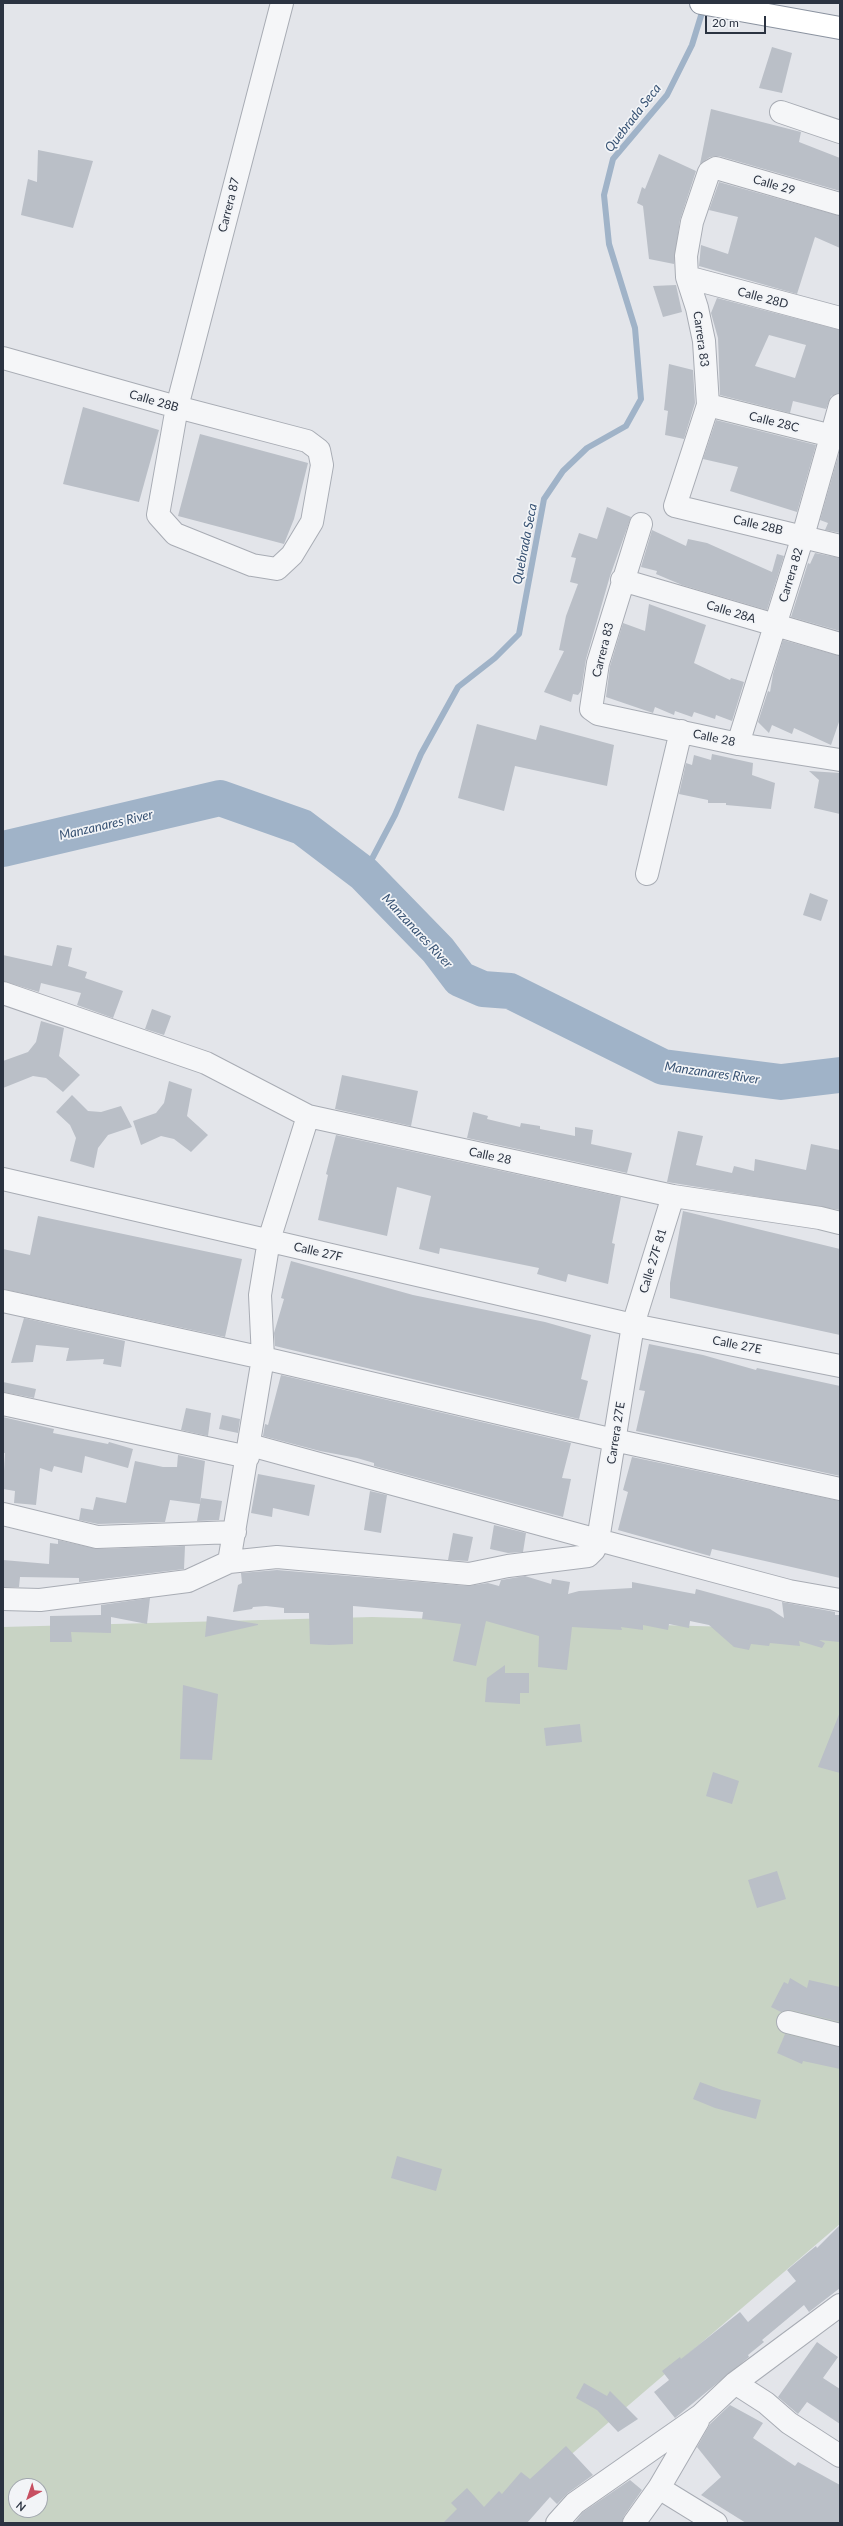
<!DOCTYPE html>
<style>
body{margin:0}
#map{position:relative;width:843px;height:2526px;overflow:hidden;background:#e3e5ea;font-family:Lato,sans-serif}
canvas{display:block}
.frame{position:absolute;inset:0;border:4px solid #2b3341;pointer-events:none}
.north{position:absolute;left:8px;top:2478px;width:40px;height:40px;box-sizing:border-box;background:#f2f4f7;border:1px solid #a2a7ae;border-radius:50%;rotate:220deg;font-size:11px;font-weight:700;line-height:16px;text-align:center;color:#2b3341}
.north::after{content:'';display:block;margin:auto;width:14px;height:18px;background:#c74f61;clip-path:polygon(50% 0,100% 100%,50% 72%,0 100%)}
.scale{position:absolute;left:705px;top:16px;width:61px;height:18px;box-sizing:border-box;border:2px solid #2b3341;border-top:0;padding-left:5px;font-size:12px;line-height:14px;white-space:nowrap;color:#2b3341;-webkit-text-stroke:3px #f2f4f7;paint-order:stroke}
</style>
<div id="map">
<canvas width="843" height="2526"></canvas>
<div class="frame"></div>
<div class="north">N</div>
<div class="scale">20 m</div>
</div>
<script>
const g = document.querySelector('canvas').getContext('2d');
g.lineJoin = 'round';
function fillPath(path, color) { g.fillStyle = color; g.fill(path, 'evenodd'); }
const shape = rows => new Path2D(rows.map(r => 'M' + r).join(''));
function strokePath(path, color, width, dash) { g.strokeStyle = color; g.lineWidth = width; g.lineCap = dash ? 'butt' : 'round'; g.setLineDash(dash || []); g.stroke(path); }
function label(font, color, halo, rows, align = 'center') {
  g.font = font + ' Lato,sans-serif'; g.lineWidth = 3.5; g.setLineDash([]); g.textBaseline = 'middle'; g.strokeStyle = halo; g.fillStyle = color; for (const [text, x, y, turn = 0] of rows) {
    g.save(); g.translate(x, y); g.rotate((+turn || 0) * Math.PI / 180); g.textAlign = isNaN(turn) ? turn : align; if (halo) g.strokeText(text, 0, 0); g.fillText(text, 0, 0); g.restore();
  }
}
fillPath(shape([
 [372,1617,840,1630,840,2224,553,2470,462,2523,3,2523,3,1627],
 [16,2486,40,2486,40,2510,16,2510]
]), '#c8d3c4');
strokePath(shape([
 [364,874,395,815,421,754,458,687,495,658,519,634,544,499,563,471,587,448,626,426,641,399,635,328,609,244,604,195,613,159,667,95,692,45,704,6]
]), '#a0b3c8', 6);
strokePath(shape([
 [3,849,220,798,302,827,364,874,438,950,460,979,483,989,510,991,663,1067,781,1082,840,1075]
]), '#a0b3c8', 36);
fillPath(shape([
 [772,47,792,53,782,93,759,88],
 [711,109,801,132,799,142,840,158,840,191,719,156,710,157,700,164],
 [38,150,93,161,73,228,21,215,28,179,37,182],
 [659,154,696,171,680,220,674,264,649,259,643,206,637,203,642,187,645,189],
 [719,182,840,216,840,248,815,237,797,294,699,266,701,245,728,254,738,217,709,210],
 [676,285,682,312,663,317,653,286],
 [717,298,840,330,840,393,831,396,826,409,793,401,790,413,720,395,718,338,711,313],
 [769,335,806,345,795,378,755,366],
 [669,364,693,370,695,403,684,439,665,435,668,411,664,410],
 [83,407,159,430,139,502,63,484],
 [716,420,816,445,797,512,730,491,738,467,703,459],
 [200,434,308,463,294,519,284,544,178,516],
 [839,453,840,453,840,533,825,530,828,523,820,520],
 [607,507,631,517,610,576,586,659,581,691,578,695,573,694,571,702,544,692,564,651,559,650,566,616,578,584,570,582,576,558,571,557,579,533,597,539],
 [652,530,686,546,688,539,707,543,772,572,777,554,784,556,767,610,682,585,656,574,657,571,641,567],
 [815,553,840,558,840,631,791,617,808,563,810,564],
 [649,604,706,625,694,663,730,680,731,678,744,682,732,721,716,715,715,719,694,712,692,717,675,711,674,715,655,707,653,713,606,697,610,666,623,623,645,631],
 [783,640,840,656,840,719,831,745,794,728,792,734,772,725,769,733,758,722,768,691,770,692,773,674],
 [477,724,536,740,540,725,614,745,607,786,515,766,504,811,458,798],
 [712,754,753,763,752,775,775,783,771,809,726,805,726,803,708,803,708,800,679,794,686,763,692,765,694,755,711,760],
 [809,771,840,773,840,814,814,808,819,780],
 [810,893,828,900,821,921,803,915],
 [57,945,72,948,68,966,87,972,85,978,123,991,113,1018,77,1005,81,993,41,983,39,992,3,981,3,955,52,966],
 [152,1009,171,1016,164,1035,145,1029],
 [41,1021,64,1028,59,1056,80,1075,63,1092,46,1078,33,1076,3,1088,3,1061,28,1052,36,1042],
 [342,1075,418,1091,411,1126,335,1109],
 [169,1081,192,1089,187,1116,208,1135,191,1152,174,1139,161,1136,141,1145,133,1121,156,1113,164,1103],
 [72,1095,88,1111,101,1112,121,1106,132,1127,108,1135,98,1148,94,1168,70,1161,76,1138,70,1125,56,1112],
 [473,1112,488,1116,487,1119,520,1127,521,1123,540,1126,540,1129,575,1136,575,1127,593,1130,591,1144,632,1153,627,1173,467,1138],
 [678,1131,703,1136,696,1165,732,1173,734,1166,754,1171,755,1159,806,1170,811,1144,840,1150,840,1210,667,1182],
 [336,1135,621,1197,612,1243,615,1244,608,1284,568,1274,566,1282,537,1274,539,1268,440,1248,439,1254,419,1249,431,1196,397,1187,387,1236,318,1220,328,1175,326,1174],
 [683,1211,840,1249,840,1335,670,1298,670,1283],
 [38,1216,242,1259,225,1337,3,1289,3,1249,30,1255],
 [291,1261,413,1295,545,1322,591,1335,581,1379,588,1381,579,1419,275,1346,274,1333,284,1299,281,1298],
 [24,1318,125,1341,121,1367,103,1364,104,1359,66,1361,69,1348,36,1345,33,1362,11,1363],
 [649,1344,703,1355,756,1370,757,1368,840,1386,840,1476,636,1431,645,1391,639,1390],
 [281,1375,571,1443,562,1478,571,1479,563,1517,374,1466,374,1463,357,1458,320,1451,263,1436,265,1424,268,1425],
 [3,1382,36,1389,34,1398,3,1392],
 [186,1408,211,1413,208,1436,181,1430],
 [222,1415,240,1419,238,1433,219,1429],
 [3,1417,54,1429,53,1433,108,1444,109,1442,133,1449,128,1468,85,1456,82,1473,54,1466,52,1472,40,1468,36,1505,14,1503,15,1491,3,1489,5,1453,3,1453],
 [178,1455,205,1461,200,1503,201,1498,222,1501,219,1520,197,1521,200,1504,170,1500,165,1522,98,1524,79,1520,81,1508,93,1510,96,1497,126,1503,135,1461,163,1467,177,1467],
 [632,1457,840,1501,840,1578,712,1549,710,1556,618,1530,628,1492,623,1490],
 [258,1474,315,1485,309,1516,273,1508,272,1517,251,1513],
 [370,1491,387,1495,381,1533,364,1530],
 [494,1525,526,1533,523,1552,508,1553,490,1549],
 [453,1533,473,1537,468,1561,448,1560],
 [58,1540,97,1549,185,1546,184,1569,79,1582,79,1578,20,1577,19,1587,3,1587,3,1560,49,1564,50,1543,58,1544],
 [277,1570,468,1586,488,1583,499,1586,501,1580,525,1576,551,1584,552,1579,570,1582,568,1594,579,1591,632,1588,632,1582,695,1594,696,1589,770,1609,784,1618,782,1602,835,1612,835,1615,840,1615,840,1642,819,1640,825,1643,822,1648,799,1641,800,1646,770,1643,769,1646,751,1644,749,1650,734,1647,709,1625,690,1621,689,1628,669,1624,668,1630,643,1625,643,1630,621,1627,622,1630,572,1627,567,1670,538,1667,539,1636,486,1621,476,1666,453,1661,461,1624,422,1619,423,1612,353,1606,353,1644,329,1645,310,1644,309,1613,284,1613,284,1608,266,1606,253,1607,252,1609,233,1612,238,1585,242,1583,241,1573],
 [150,1598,147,1624,111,1617,111,1633,71,1632,72,1642,50,1642,50,1616,101,1615,101,1605],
 [207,1616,258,1624,258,1625,205,1637],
 [505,1665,505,1673,529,1673,529,1693,520,1693,520,1704,485,1702,487,1678],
 [183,1685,218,1694,212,1760,180,1759],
 [840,1712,840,1773,818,1767],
 [580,1724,582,1742,546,1746,544,1728],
 [713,1772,739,1781,732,1804,706,1796],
 [777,1871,786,1899,757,1908,748,1880],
 [790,1978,807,1988,809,1980,840,1987,840,2022,791,2010,781,2012,771,2007,784,1982,788,1984],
 [785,2034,840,2047,840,2069,803,2061,802,2064,777,2053],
 [700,2082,722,2090,761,2100,756,2119,715,2108,693,2099],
 [397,2156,442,2169,436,2191,391,2178],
 [840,2225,840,2288,809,2312,804,2305,762,2340,764,2342,748,2355,749,2357,675,2418,654,2392,669,2380,662,2371,680,2357,681,2359,740,2312,748,2322,796,2281,787,2270,816,2246,817,2248],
 [817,2342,838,2357,823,2378,840,2389,840,2424,807,2402,798,2414,778,2397],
 [584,2383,607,2396,610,2391,638,2419,618,2432,597,2410,576,2398],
 [730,2405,763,2423,753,2438,795,2466,798,2462,840,2485,840,2523,746,2523,701,2495,721,2477,697,2447,710,2424],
 [566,2446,593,2475,568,2493,557,2504,550,2497,527,2523,443,2523,457,2509,451,2503,467,2488,484,2507,499,2491,502,2494,521,2472,530,2479],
 [630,2480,642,2490,624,2516,622,2523,575,2522,583,2512]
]), '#babfc7');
const minor = shape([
 [781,112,840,132],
 [840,204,716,168,709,172,692,222,686,256,687,277,697,308,704,341,708,405,675,506,840,546],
 [687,277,840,318],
 [3,358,177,407,307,441,319,450,322,465,312,522,292,555,277,569,252,565,175,534,158,515,177,407,282,3],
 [708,405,840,438],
 [641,524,598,663,591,709,598,714,738,744,840,760],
 [622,580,840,644],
 [738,744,803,536,840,405],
 [647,874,681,731],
 [3,993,206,1063,308,1116,673,1196,820,1218,840,1223],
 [3,1179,633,1325,840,1366],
 [3,1301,263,1358,614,1440,840,1489],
 [3,1404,248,1457],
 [250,1445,598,1540,789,1591,840,1600],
 [3,1514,97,1537,235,1532],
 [229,1562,277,1557,469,1574,508,1566,588,1556,594,1550,598,1540,633,1325,673,1196],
 [3,1599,40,1600,188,1581,229,1562,263,1358,260,1295,269,1240,308,1116],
 [788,2022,840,2035],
 [735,2383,766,2403,789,2423,840,2456],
 [659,2488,716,2523],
 [557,2523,575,2503,701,2415,735,2383,840,2305],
 [634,2523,659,2488,698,2421]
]);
const trunk = shape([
 [701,3,840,28]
]);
strokePath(minor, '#a8acb4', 24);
strokePath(trunk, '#8b93a0', 24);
strokePath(minor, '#f5f6f8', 22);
strokePath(trunk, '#fff', 22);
label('12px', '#2b3341', '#f2f4f7', [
 ["Calle 29",774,185,16],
 ["Carrera 87",229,205,-76],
 ["Calle 28D",763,298,15],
 ["Carrera 83",701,339,82],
 ["Calle 28B",154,401,16],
 ["Calle 28C",774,422,14],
 ["Calle 28B",758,525,13],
 ["Carrera 82",791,575,-73],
 ["Calle 28A",731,612,17],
 ["Carrera 83",603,650,-76],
 ["Calle 28",714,738,12],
 ["Calle 28",490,1156,12],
 ["Calle 27F",318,1252,13],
 ["Calle 27F 81",653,1261,-73],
 ["Calle 27E",737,1345,11],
 ["Carrera 27E",616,1433,-81]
]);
label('italic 13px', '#375273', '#f2f4f7', [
 ["Quebrada Seca",633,118,-52],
 ["Quebrada Seca",525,544,-79],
 ["Manzanares River",106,825,-13],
 ["Manzanares River",417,931,47],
 ["Manzanares River",712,1073,8]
]);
</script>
